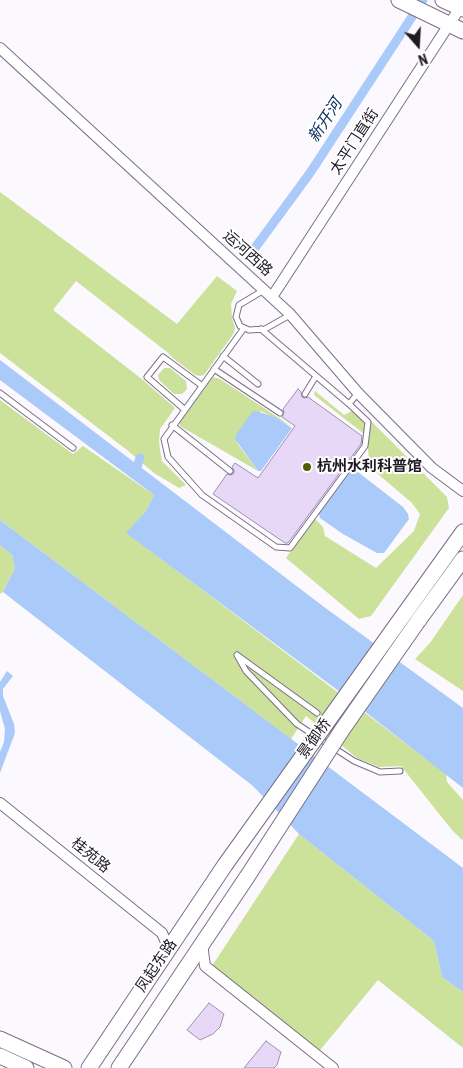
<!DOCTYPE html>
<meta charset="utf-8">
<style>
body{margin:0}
#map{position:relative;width:463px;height:1068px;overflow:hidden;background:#fbf8fe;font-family:"Roboto Condensed",sans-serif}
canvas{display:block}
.north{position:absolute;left:393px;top:20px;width:50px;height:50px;-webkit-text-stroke:4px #fff;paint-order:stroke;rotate:161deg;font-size:14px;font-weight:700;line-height:20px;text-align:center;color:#1f1924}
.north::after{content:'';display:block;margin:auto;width:18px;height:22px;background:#1f1924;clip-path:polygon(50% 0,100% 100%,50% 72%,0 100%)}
</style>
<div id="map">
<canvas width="463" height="1068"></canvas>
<div class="north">N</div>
</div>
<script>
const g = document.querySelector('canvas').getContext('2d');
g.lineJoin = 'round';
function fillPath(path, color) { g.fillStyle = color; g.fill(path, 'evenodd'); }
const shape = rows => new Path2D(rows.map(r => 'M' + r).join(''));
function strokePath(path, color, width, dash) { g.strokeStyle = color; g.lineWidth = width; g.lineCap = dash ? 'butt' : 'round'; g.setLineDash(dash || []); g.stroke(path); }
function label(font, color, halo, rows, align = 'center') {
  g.font = font + ' "Roboto Condensed","Noto Sans SC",sans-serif'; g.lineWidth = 4; g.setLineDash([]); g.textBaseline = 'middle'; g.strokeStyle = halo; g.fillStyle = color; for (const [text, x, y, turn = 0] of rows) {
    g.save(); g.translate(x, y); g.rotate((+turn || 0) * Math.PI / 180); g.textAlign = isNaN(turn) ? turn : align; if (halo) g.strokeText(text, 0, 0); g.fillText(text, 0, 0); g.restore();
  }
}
fillPath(shape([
 [0,192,177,324,217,276,237,291,231,304,232,318,235,328,234,333,204,375,200,376,195,375,173,358,167,352,76,281,53,310,143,380,175,408,160,429,159,441,160,450,162,461,186,485,179,488,154,473,127,450,0,353],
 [164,368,170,368,186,381,187,389,182,394,174,394,159,380,158,375],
 [213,377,220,379,291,426,261,411,237,443,258,471,180,426,180,422],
 [315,391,344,415,358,408,447,497,449,508,371,616,359,619,286,558,312,520,315,519,323,527,325,536,376,568,414,531,420,514,412,503,379,475,372,467,369,458,367,440,363,433,314,395],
 [0,400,73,454,83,446,154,495,146,511,127,533,446,774,447,782,463,800,463,839,462,840,452,830,401,766,379,767,357,758,306,716,291,739,0,520],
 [0,545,12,555,15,568,3,592,0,594],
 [463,595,463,691,415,659,430,643],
 [299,834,434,941,442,977,463,992,463,1048,378,980,316,1055,208,972]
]), '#cce19a');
fillPath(shape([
 [0,360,324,607,463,708,463,788,336,689,126,533,146,511,154,495,0,380],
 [256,411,275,417,292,428,261,471,258,471,235,439,236,435,252,412],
 [354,469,403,507,408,514,409,519,406,523,384,553,377,553,343,534,320,518,319,514,320,510,350,470],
 [0,520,463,868,463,992,442,977,434,941,299,834,253,786,3,592,15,568,12,555,0,545],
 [7,671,13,676,3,689,3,696,14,724,15,733,0,773,0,752,4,742,5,729,0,711,0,682]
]), '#aacaf9');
strokePath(shape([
 [249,256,310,173,423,0],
 [136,470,140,458]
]), '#aacaf9', 9);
const building = shape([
 [298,389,301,392,302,397,305,398,308,397,362,436,361,444,288,543,285,543,213,494,227,474,231,475,234,473,234,470,232,467,235,463,258,478,295,426,282,417,284,413,283,409,298,389],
 [209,1003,224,1014,220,1027,213,1034,200,1040,187,1030,209,1003],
 [266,1041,281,1052,277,1065,274,1068,244,1068,266,1041]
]);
fillPath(building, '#e7d8f7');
strokePath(building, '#9e90ac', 1);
const lane = shape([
 [264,290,239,305,236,317,240,326,249,330,265,329,290,315],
 [244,328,164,439,168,457,202,495,276,547,290,548,365,446,368,422,349,404],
 [261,329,349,404,358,393],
 [223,356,258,384],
 [214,369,280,413],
 [0,393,73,448],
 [305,394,316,376],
 [184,409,147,377,163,357,201,385],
 [172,425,230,471],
 [317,713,237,655,246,671,297,724,354,761,380,772,400,771]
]);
const street = shape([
 [0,48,290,314,358,393,432,468,463,491],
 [272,297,463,3],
 [0,803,162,933,169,949],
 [202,944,205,966,333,1068]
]);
const secondary = shape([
 [399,0,463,31],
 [443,0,463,9],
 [405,613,463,532],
 [418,621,463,559],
 [0,1039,64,1068],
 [0,1056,26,1068],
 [89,1068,225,865],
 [119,1068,247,877]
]);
strokePath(lane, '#7c6e89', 7);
strokePath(street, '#7c6e89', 12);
strokePath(secondary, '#7c6e89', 17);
strokePath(lane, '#fff', 5);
strokePath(street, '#fff', 10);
strokePath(secondary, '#fff', 15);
const secondaryBridge = shape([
 [225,865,405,613],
 [247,877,342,730,418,621]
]);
strokePath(secondaryBridge, '#7c6e89', 17, []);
strokePath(secondaryBridge, '#fff', 15);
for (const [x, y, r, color] of [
 [307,467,5,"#4e6005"]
]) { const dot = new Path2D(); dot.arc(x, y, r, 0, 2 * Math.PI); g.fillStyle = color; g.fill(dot); strokePath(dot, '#fff', 2); }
label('15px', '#1f1924', '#fff', [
 ["太平门直街",355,142,-57],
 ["运河西路",247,254,42],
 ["景御桥",315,739,-54],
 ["桂苑路",90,856,39],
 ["凤起东路",157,966,-56]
]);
label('bold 15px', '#1f1924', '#fff', [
 ["杭州水利科普馆",317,467]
], 'left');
label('italic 16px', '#0f3060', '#fff', [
 ["新开河",326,121,-57]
]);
</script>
